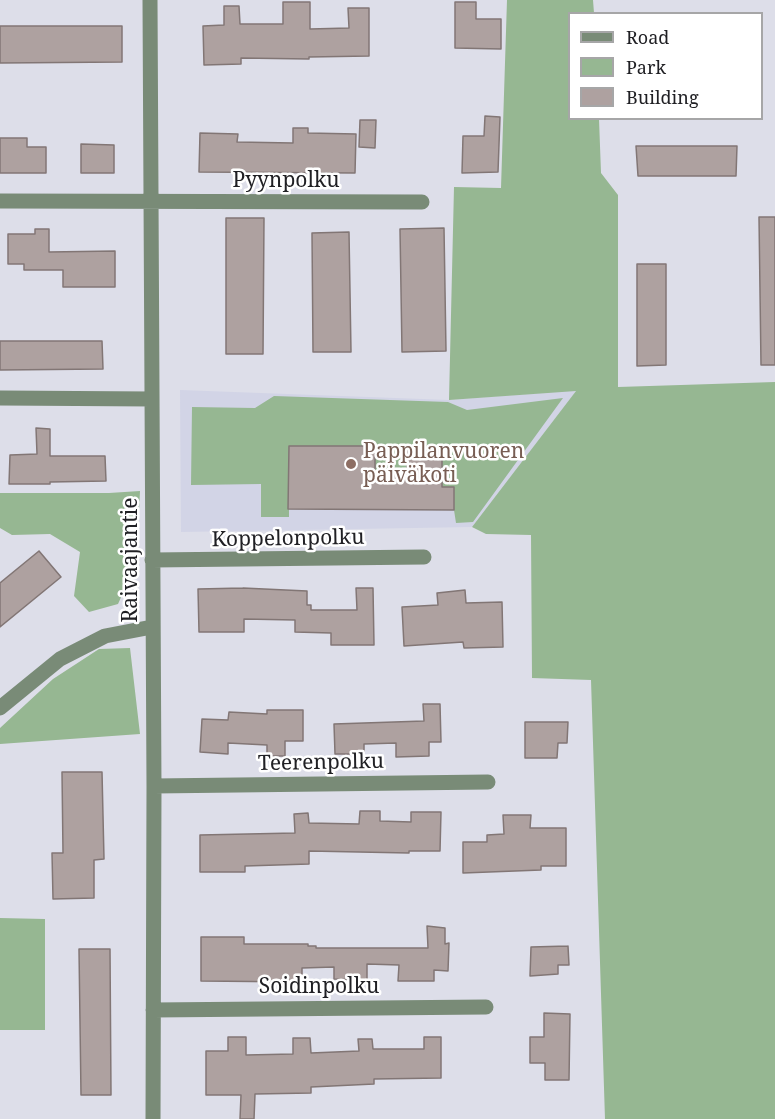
<!DOCTYPE html>
<meta charset="utf-8">
<style>
body{margin:0}
#map{position:relative;width:775px;height:1119px;overflow:hidden;background:#dddee9;font-family:"Noto Serif",serif}
canvas{display:block}
.legend{position:absolute;left:568px;top:12px;width:195px;height:108px;box-sizing:border-box;background:#fff;border:2px solid #a6a6a7;margin:0;padding:8px 10px;list-style:none;font-size:18px;color:#202024}
.legend li{display:flex;align-items:center;gap:12px;height:30px}
.legend b{width:30px;border:2px solid #a6a6a7}
</style>
<div id="map">
<canvas width="775" height="1119"></canvas>
<ul class="legend">
<li><b style="height:8px;background:#798b77"></b>Road</li>
<li><b style="height:16px;background:#96b792"></b>Park</li>
<li><b style="height:16px;background:#aea1a0"></b>Building</li>
</ul>
</div>
<script>
const g = document.querySelector('canvas').getContext('2d');
g.lineJoin = 'round';
function fillPath(path, color) { g.fillStyle = color; g.fill(path, 'evenodd'); }
const shape = rows => new Path2D(rows.map(r => 'M' + r).join(''));
function strokePath(path, color, width, dash) { g.strokeStyle = color; g.lineWidth = width; g.lineCap = dash ? 'butt' : 'round'; g.setLineDash(dash || []); g.stroke(path); }
function label(font, color, halo, rows, align = 'center') {
  g.font = font + ' "Noto Serif",serif'; g.lineWidth = 5; g.setLineDash([]); g.textBaseline = 'middle'; g.strokeStyle = halo; g.fillStyle = color; for (const [text, x, y, turn = 0] of rows) {
    g.save(); g.translate(x, y); g.rotate((+turn || 0) * Math.PI / 180); g.textAlign = isNaN(turn) ? turn : align; if (halo) g.strokeText(text, 0, 0); g.fillText(text, 0, 0); g.restore();
  }
}
fillPath(shape([
 [180,390,449,400,577,390,472,527,181,532]
]), '#d2d4e6');
fillPath(shape([
 [507,0,593,0,594,13,570,14,570,118,599,119,601,173,618,195,618,387,775,382,775,1119,605,1119,591,680,532,678,531,535,486,534,472,527,576,391,449,400,454,187,501,188],
 [274,396,448,402,467,410,563,398,473,522,456,523,454,510,442,487,407,446,407,473,375,473,375,446,289,446,289,517,261,517,261,484,191,485,192,407,255,408],
 [140,491,136,571,128,582,118,604,89,612,74,596,80,552,50,534,12,535,0,528,0,493,109,493],
 [130,648,140,734,0,744,0,728,53,679,99,649],
 [0,918,45,919,45,1030,0,1030]
]), '#96b792');
const building = shape([
 [283,2,310,2,310,29,349,28,348,8,369,8,369,56,309,57,309,59,241,58,241,64,204,65,203,26,224,25,224,6,239,6,240,24,283,24,283,2],
 [455,2,476,2,476,19,501,19,501,49,455,48,455,2],
 [0,26,122,26,122,62,0,63,0,26],
 [485,116,500,117,498,172,462,173,463,136,484,136,485,116],
 [360,120,376,120,375,148,359,147,360,120],
 [293,128,308,128,308,133,356,134,355,173,199,172,200,133,238,134,237,142,293,143,293,128],
 [0,138,27,138,27,147,46,147,46,173,0,173,0,138],
 [81,144,114,145,114,173,81,173,81,144],
 [636,146,737,146,736,176,638,176,636,146],
 [759,217,775,217,775,365,761,365,759,217],
 [226,218,264,218,263,354,226,354,226,218],
 [444,228,446,351,402,352,400,229,444,228],
 [35,229,49,229,49,252,115,251,115,287,63,287,63,270,24,270,24,264,8,264,8,234,35,234,35,229],
 [349,232,351,352,313,352,312,233,349,232],
 [637,264,666,264,666,365,637,366,637,264],
 [0,341,102,341,103,369,0,370,0,341],
 [36,428,50,429,50,456,105,456,106,481,50,482,50,484,9,484,10,455,37,454,36,428],
 [289,446,375,446,375,473,407,473,407,446,442,446,442,487,454,487,454,510,288,509,289,446],
 [39,551,61,577,0,627,0,583,39,551],
 [243,588,307,591,307,605,311,605,311,610,357,610,356,588,373,588,374,645,331,645,331,633,295,632,295,620,244,619,244,632,199,632,198,589,243,588],
 [465,590,466,603,502,602,503,647,464,648,463,642,404,646,402,607,438,605,437,593,465,590],
 [423,704,440,704,441,742,429,742,429,756,396,757,396,743,364,744,364,754,335,754,334,724,424,721,423,704],
 [267,710,303,710,303,741,285,741,285,756,267,756,267,745,228,743,228,754,200,752,202,719,228,720,229,712,267,714,267,710],
 [525,722,568,722,567,743,558,743,557,758,525,758,525,722],
 [62,772,102,772,104,859,94,860,94,898,53,899,52,853,63,853,62,772],
 [360,811,380,811,380,821,411,822,411,812,441,812,440,851,409,851,409,853,309,851,309,864,245,866,245,872,200,872,200,835,295,833,294,814,308,813,309,823,359,824,360,811],
 [503,815,531,815,530,828,566,828,566,866,541,866,541,870,463,873,463,842,487,842,487,835,504,834,503,815],
 [427,926,445,928,445,944,449,943,448,971,434,970,434,981,398,981,399,965,367,964,367,980,334,979,334,967,302,968,302,982,201,981,201,937,244,937,244,944,308,944,308,946,316,946,316,948,428,948,427,926],
 [568,946,569,965,558,965,558,974,530,976,531,947,568,946],
 [79,949,110,949,111,1095,81,1095,79,949],
 [544,1013,570,1014,569,1080,545,1080,545,1063,530,1063,530,1037,544,1037,544,1013],
 [228,1037,246,1037,246,1055,293,1054,293,1038,310,1038,311,1053,359,1051,358,1039,372,1039,373,1049,424,1049,424,1037,441,1037,441,1078,374,1079,374,1084,311,1087,311,1093,255,1094,254,1119,240,1119,241,1095,206,1095,206,1051,228,1051,228,1037]
]);
fillPath(building, '#aea1a0');
strokePath(building, '#827675', 1.5);
strokePath(shape([
 [150,0,154,786,153,1119],
 [0,201,422,202],
 [0,398,152,399],
 [152,560,424,557],
 [0,708,60,659,105,636,152,627],
 [154,786,488,782],
 [153,1010,486,1007]
]), '#798b77', 15);
for (const [x, y, r, color] of [
 [351,464,6,"#8d6e63"]
]) { const dot = new Path2D(); dot.arc(x, y, r, 0, 2 * Math.PI); g.fillStyle = color; g.fill(dot); strokePath(dot, '#fff', 2); }
label('21px', '#202024', '#fff', [
 ["Pyynpolku",286,181],
 ["Koppelonpolku",288,539,-1],
 ["Raivaajantie",131,560,-90],
 ["Teerenpolku",321,763,-1],
 ["Soidinpolku",319,987]
]);
label('21px', '#785e54', '#fff', [
 ["Pappilanvuoren",363,452],
 ["päiväkoti",363,476]
], 'left');
</script>
